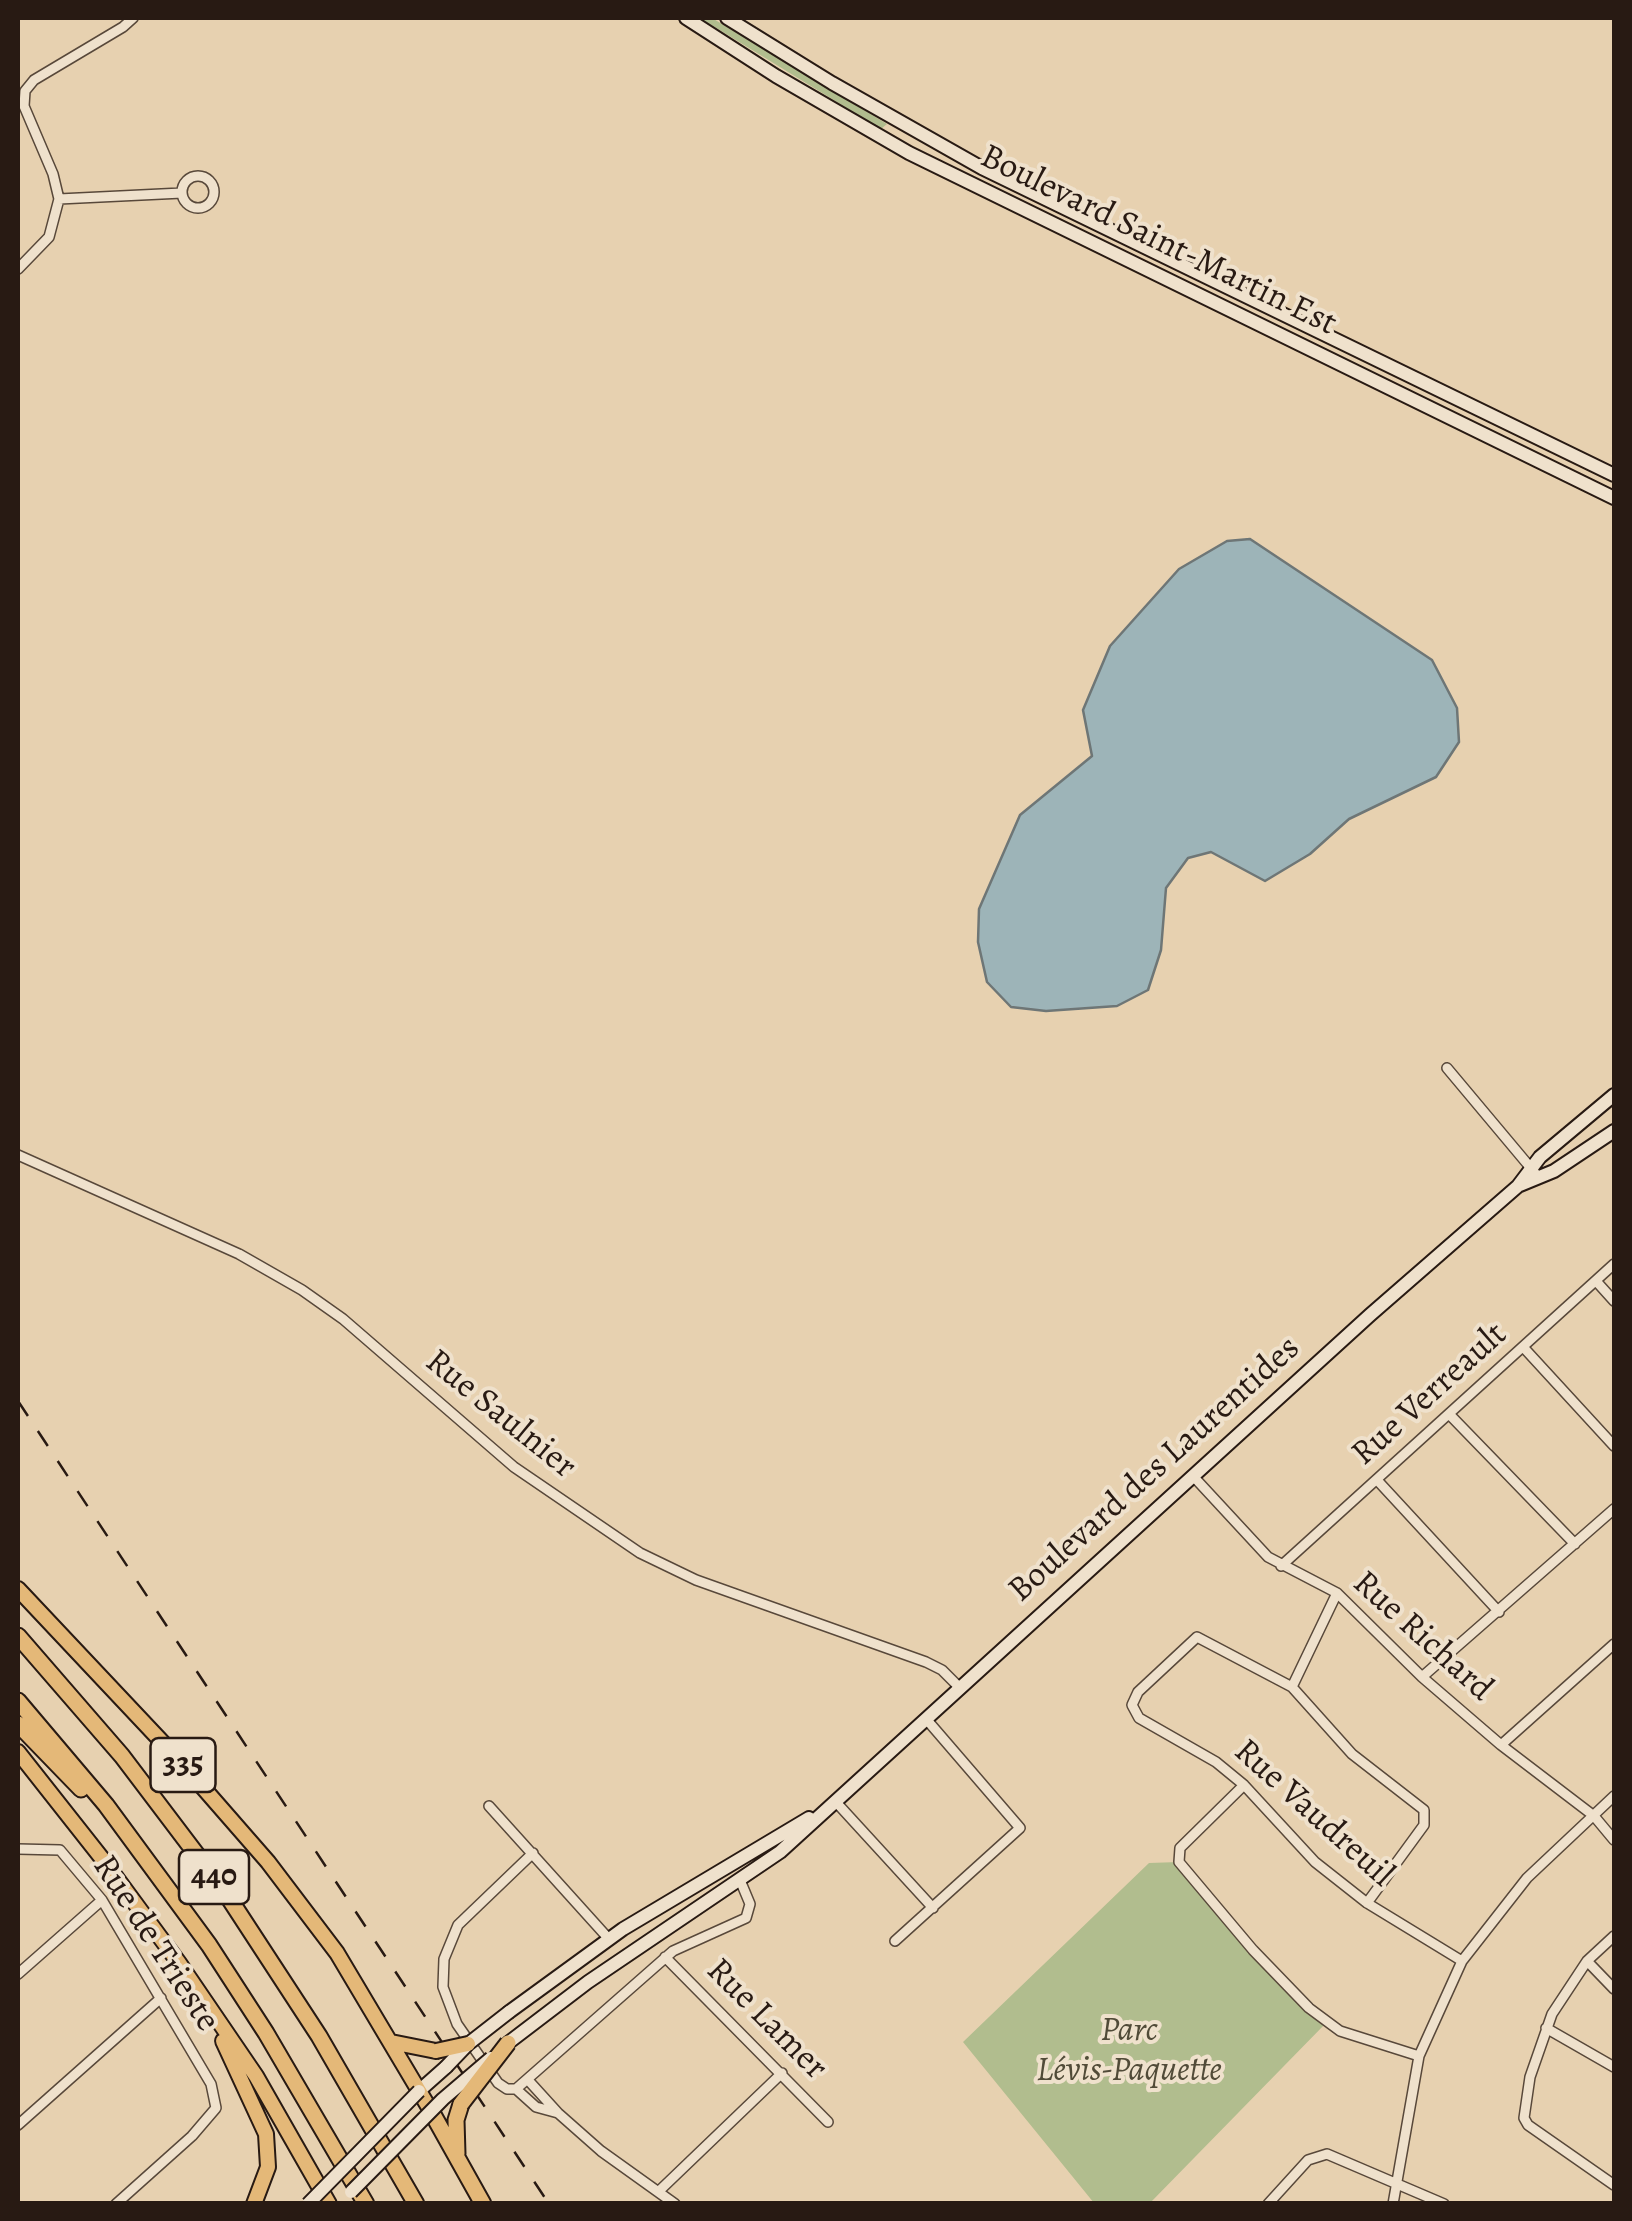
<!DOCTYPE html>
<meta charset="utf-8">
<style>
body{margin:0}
#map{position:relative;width:1632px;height:2221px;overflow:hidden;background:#e7d1b0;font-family:Alegreya,serif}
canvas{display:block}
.frame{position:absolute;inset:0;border:20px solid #281a13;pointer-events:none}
</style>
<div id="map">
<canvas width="1632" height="2221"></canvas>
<div class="frame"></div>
</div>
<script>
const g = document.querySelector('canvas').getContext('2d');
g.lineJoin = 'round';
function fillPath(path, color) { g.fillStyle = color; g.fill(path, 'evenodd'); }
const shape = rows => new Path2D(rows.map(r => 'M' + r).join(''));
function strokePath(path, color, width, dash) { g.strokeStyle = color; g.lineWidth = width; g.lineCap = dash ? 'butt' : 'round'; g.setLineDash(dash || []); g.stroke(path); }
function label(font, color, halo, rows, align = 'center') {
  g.font = font + ' Alegreya,serif'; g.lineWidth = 8; g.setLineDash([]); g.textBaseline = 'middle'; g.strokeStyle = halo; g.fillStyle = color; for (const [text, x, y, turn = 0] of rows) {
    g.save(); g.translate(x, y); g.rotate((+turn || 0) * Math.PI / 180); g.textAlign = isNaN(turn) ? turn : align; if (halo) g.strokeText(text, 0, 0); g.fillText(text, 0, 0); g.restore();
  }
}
fillPath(shape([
 [700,18,712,18,887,124,881,129],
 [1179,1862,1309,2008,1327,2022,1150,2203,1094,2203,963,2042,1149,1863]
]), '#b1bd8e');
const water = shape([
 [1250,539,1432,660,1457,708,1459,742,1436,777,1349,819,1310,854,1265,881,1211,852,1188,858,1166,888,1161,950,1148,990,1117,1006,1046,1011,1011,1007,987,982,978,942,979,909,1020,815,1092,756,1083,710,1110,646,1179,569,1227,541,1250,539]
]);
fillPath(water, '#9db4b8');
strokePath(water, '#6e7676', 2.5);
const street = shape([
 '182 192a16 16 0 1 1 32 0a16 16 0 1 1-32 0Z',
 [59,199,182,193],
 [18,269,49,237,59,199,53,174,24,106,25,91,34,80,123,27,133,18],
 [1447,1068,1535,1173],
 [18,1155,239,1254,302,1290,343,1319,514,1467,640,1553,696,1580,926,1662,942,1670,960,1688],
 [1596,1281,1614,1301],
 [1524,1348,1614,1446],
 [1449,1414,1575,1544],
 [1193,1476,1268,1557,1337,1593,1422,1677,1501,1745,1594,1816,1614,1840],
 [1377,1480,1499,1612],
 [1281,1566,1614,1264],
 [1422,1677,1614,1509],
 [1292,1687,1337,1593],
 [1501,1745,1614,1644],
 [1244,1785,1180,1848,1179,1862,1253,1950,1309,2008,1340,2031,1419,2056],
 [835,1801,933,1908],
 [489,1806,608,1938],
 [18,1849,60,1850,102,1900,211,2084,216,2108,192,2136,116,2204],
 [533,1853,458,1925,444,1959,443,1987,457,2024,498,2083,507,2089,516,2089,536,2107,558,2113],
 [1367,1903,1424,1825,1424,1810,1352,1754,1292,1687,1197,1637,1138,1692,1132,1705,1139,1718,1216,1762,1244,1785,1315,1862,1367,1903,1462,1961],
 [1614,1936,1587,1961,1552,2014,1530,2077,1524,2118,1528,2125,1614,2185],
 [895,1941,1020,1828,927,1720],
 [665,1957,828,2122],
 [1587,1961,1614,1989],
 [18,1974,102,1900],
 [1546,2028,1614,2067],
 [528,2080,558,2113,601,2151,675,2204],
 [516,2089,673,1951,746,1918,750,1904,740,1880],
 [18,2125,161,1998],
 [658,2192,782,2073],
 [1268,2204,1308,2160,1327,2154,1444,2204],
 [1393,2204,1419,2056,1462,1961,1527,1878,1614,1796]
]);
const secondary = shape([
 [686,18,776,76,909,153,1614,498],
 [727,18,832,83,982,168,1614,475],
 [1520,1185,1554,1171,1614,1131],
 [509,2012,623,1929,809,1818],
 [508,2043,588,1982,780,1852,1370,1315,1518,1186,1540,1157,1614,1095],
 [419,2091,446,2067]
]);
const primary = shape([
 [18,1589,179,1760,268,1862,337,1953,431,2111],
 [18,1752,104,1861,179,1963,256,2076,329,2204],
 [223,2041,266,2134,268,2167,254,2204],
 [391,2042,436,2051]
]);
const highway = shape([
 [18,1636,122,1756,225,1892,319,2036,416,2204],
 [18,1701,106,1805,209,1945,266,2033,366,2204],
 [18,1724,81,1789],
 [431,2111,483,2204],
 [457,2154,456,2120,461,2104]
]);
strokePath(street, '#58483a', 12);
strokePath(secondary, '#281a13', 16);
strokePath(primary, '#281a13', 18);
strokePath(highway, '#281a13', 19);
strokePath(street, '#efe1cc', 9);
strokePath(secondary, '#efe1cc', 12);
strokePath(primary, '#e4b878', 14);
strokePath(highway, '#e4b878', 15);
strokePath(shape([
 [18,1401,549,2204]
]), '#281a13', 2.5, [18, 18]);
const secondaryBridge = shape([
 [446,2067,468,2044,509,2012],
 [351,2192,443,2099,491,2058],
 [308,2204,419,2091]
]);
const primaryBridge = shape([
 [436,2051,468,2044]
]);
const highwayBridge = shape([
 [461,2104,508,2043]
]);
strokePath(secondaryBridge, '#281a13', 16, []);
strokePath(primaryBridge, '#281a13', 18, []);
strokePath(highwayBridge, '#281a13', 19, []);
strokePath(secondaryBridge, '#efe1cc', 12);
strokePath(primaryBridge, '#e4b878', 14);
strokePath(highwayBridge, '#e4b878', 15);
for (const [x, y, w] of [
 [183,1765,65],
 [214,1877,70]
]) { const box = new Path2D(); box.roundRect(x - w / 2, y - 27, w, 54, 8); g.fillStyle = '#efe1cc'; g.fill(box); strokePath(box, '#281a13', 2.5); }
label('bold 32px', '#281a13', null, [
 ["335",183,1765],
 ["440",214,1877]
]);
label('35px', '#281a13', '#efe1cc', [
 ["Boulevard Saint-Martin Est",1158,241,26],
 ["Rue Verreault",1430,1395,-42],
 ["Rue Saulnier",500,1415,39],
 ["Boulevard des Laurentides",1155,1470,-42],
 ["Rue Richard",1422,1637,42],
 ["Rue Vaudreuil",1313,1814,42],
 ["Rue de Trieste",155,1944,57],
 ["Rue Lamer",766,2020,45]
]);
label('italic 35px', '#514b38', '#efe1cc', [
 ["Parc",1129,2031],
 ["Lévis-Paquette",1129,2071]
]);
</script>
